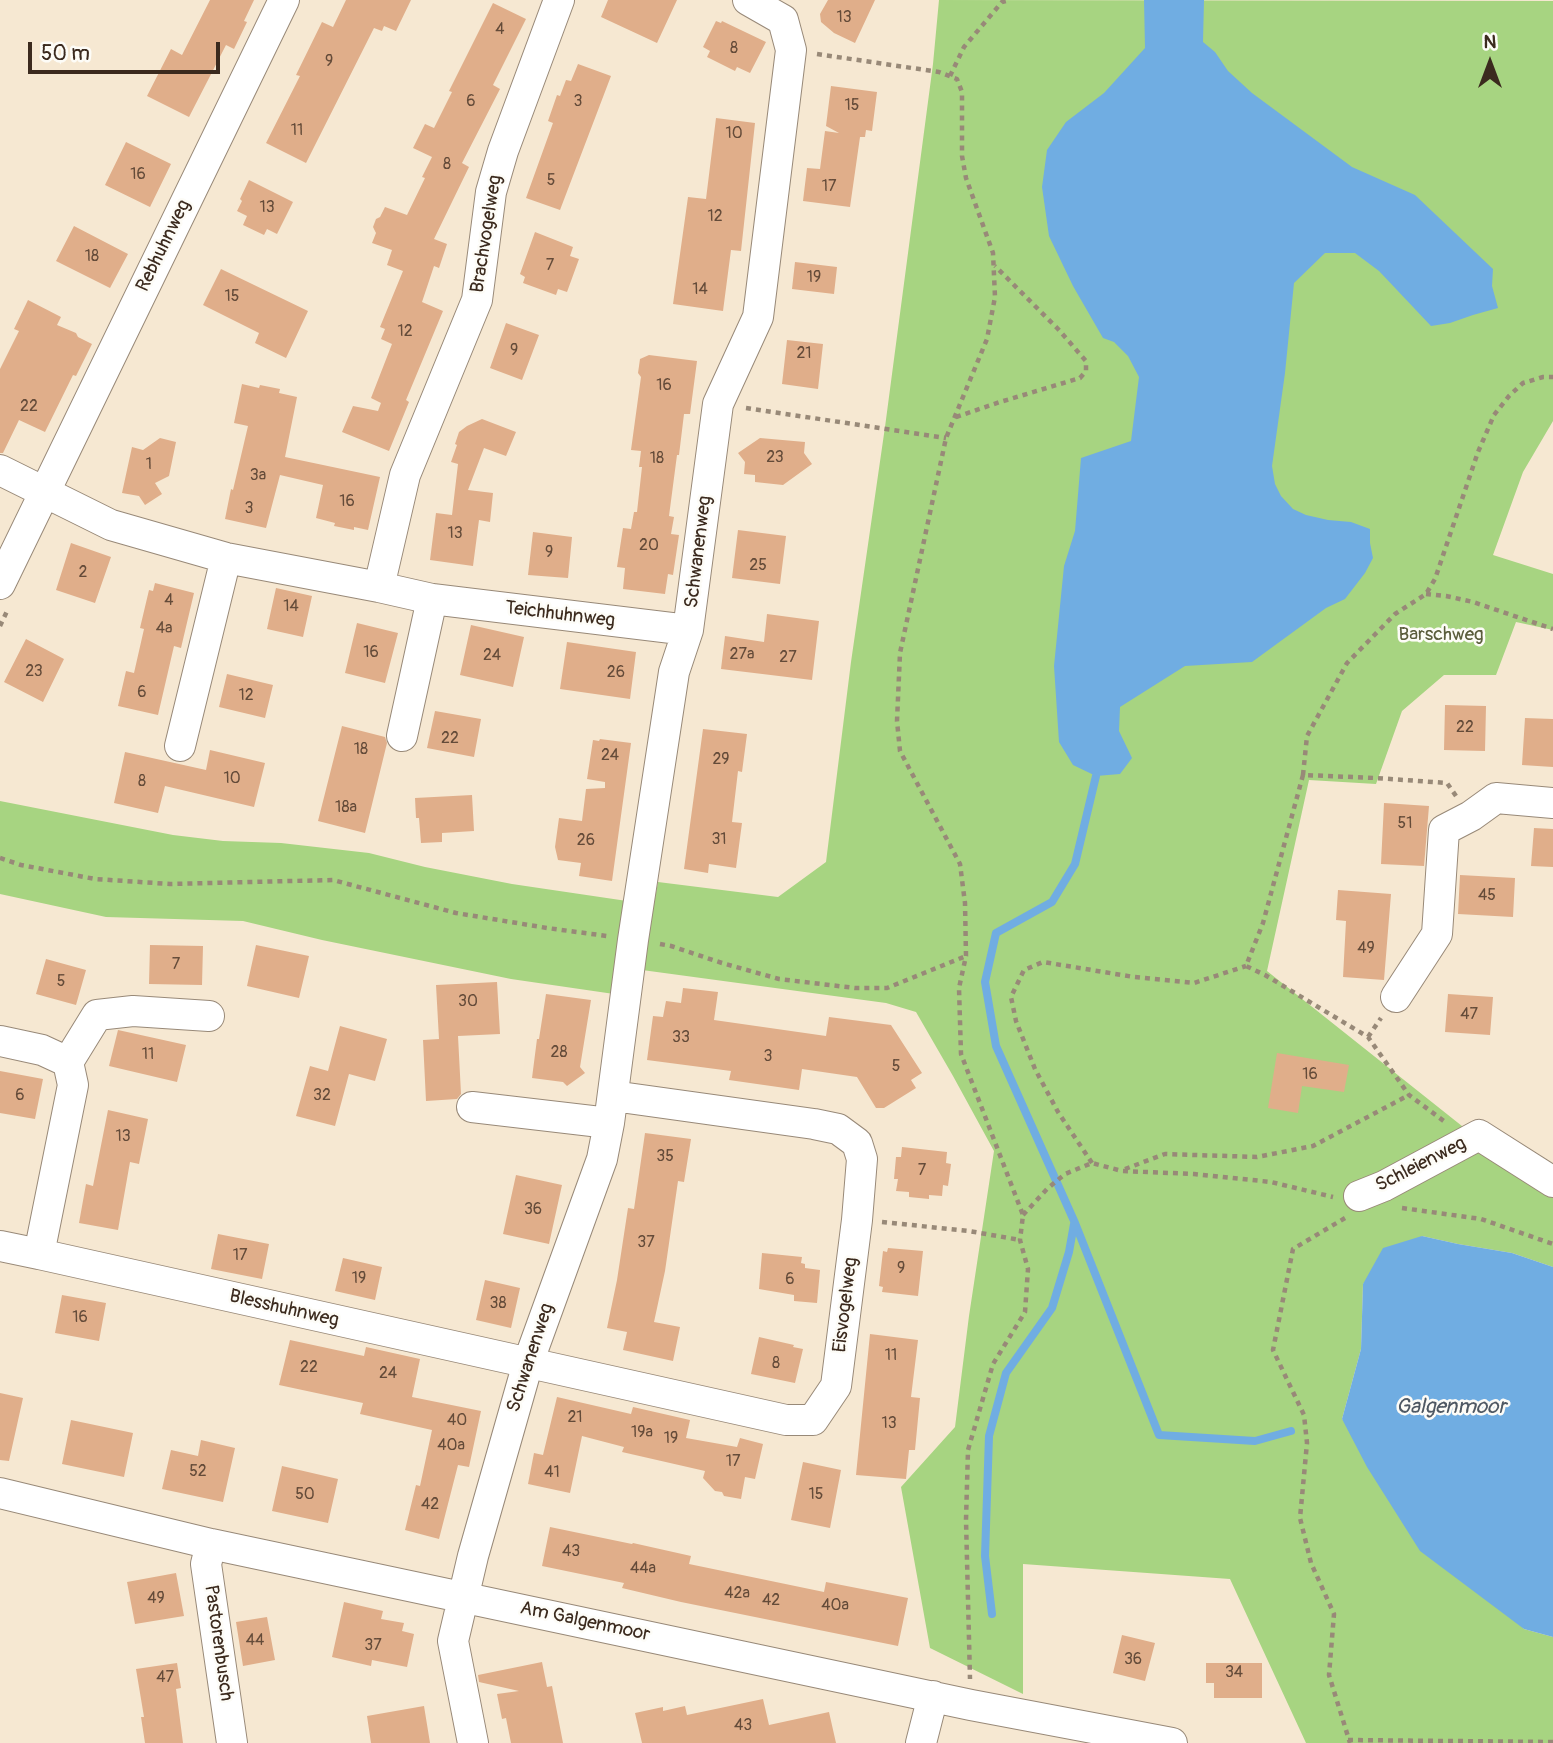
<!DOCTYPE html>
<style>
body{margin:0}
#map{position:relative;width:1553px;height:1743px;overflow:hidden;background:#f6e8d2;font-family:Pangolin,sans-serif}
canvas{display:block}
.north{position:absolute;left:1455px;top:28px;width:70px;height:70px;-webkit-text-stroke:5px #fdfcf7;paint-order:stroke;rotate:0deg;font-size:19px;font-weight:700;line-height:28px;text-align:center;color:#3b2a1e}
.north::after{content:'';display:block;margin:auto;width:24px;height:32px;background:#3b2a1e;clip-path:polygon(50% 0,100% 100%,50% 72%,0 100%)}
.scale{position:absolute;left:28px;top:42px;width:192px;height:32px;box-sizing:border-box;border:4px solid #3b2a1e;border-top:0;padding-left:9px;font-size:21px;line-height:24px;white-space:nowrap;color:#3b2a1e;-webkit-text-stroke:5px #fdfcf7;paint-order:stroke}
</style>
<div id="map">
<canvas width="1553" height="1743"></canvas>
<div class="north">N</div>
<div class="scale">50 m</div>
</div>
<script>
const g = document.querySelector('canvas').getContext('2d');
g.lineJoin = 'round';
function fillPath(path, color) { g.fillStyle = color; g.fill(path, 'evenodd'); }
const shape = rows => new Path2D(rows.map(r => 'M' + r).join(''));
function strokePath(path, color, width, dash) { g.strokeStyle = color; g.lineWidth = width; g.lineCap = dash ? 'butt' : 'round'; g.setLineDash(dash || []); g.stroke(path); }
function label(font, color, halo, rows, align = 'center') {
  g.font = font + ' Pangolin,sans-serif'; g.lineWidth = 5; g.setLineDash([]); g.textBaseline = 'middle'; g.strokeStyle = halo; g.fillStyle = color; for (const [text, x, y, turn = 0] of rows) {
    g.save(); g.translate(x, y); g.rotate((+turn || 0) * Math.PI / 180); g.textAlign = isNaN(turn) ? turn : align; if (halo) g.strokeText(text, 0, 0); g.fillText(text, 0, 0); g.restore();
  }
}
fillPath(shape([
 [939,0,1553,1,1553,421,1523,472,1493,555,1553,574,1553,630,1516,622,1496,675,1444,675,1402,711,1376,784,1309,780,1267,971,1472,1134,1553,1186,1553,1267,1512,1253,1458,1244,1422,1236,1363,1284,1361,1349,1342,1419,1524,1629,1553,1637,1553,1743,1306,1743,1230,1579,1023,1564,1023,1694,930,1648,901,1487,955,1427,969,1316,994,1151,953,1076,916,1012,886,1003,642,970,658,882,778,897,826,862,851,662,885,427,933,64],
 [0,801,173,835,223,841,281,843,369,853,425,867,512,884,627,901,614,994,511,979,322,940,243,921,106,917,0,894]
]), '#a7d481');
fillPath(shape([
 [1144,0,1204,0,1203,42,1215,52,1228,71,1252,93,1352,167,1415,195,1493,269,1492,286,1498,308,1473,315,1450,323,1431,326,1379,271,1355,253,1325,253,1294,283,1285,373,1272,466,1275,484,1281,496,1293,509,1306,515,1328,520,1351,522,1370,529,1370,543,1373,558,1365,573,1345,599,1326,608,1252,662,1185,666,1120,707,1119,731,1132,758,1120,774,1096,776,1073,765,1059,742,1054,666,1064,566,1075,531,1081,458,1131,441,1139,377,1128,356,1114,342,1103,338,1073,286,1049,236,1042,187,1047,150,1066,122,1104,93,1145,48],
 [1422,1236,1458,1244,1512,1253,1553,1267,1553,1637,1524,1629,1420,1551,1367,1467,1342,1419,1361,1349,1363,1284,1383,1248]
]), '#70ade2');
strokePath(shape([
 [1096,776,1075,864,1052,902,996,933,985,982,996,1046,1075,1223,1159,1435,1255,1441,1291,1431],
 [992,1614,985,1556,989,1436,1006,1373,1052,1308,1069,1252,1074,1224]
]), '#70ade2', 8);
fillPath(shape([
 [210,0,254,0,244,21,247,22,234,49,226,45,189,117,147,96,171,49,182,55],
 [346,0,411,0,396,31,384,26,382,31,374,28,306,163,266,143,300,76,296,75,322,22,333,27],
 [608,0,677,0,657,43,601,17],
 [828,0,875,0,855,43,834,33,821,22,820,14],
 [493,3,526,19,493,85,500,89,462,163,469,167,434,239,447,244,439,268,434,266,422,302,443,311,406,400,409,402,389,451,342,432,353,406,378,411,381,403,371,398,392,344,381,339,385,329,380,327,403,271,387,265,392,250,372,243,376,233,373,227,376,219,380,217,385,207,407,215,425,178,422,177,432,157,413,148,425,124,434,128,452,92,449,91],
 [716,21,721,23,722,21,766,42,750,73,737,67,735,71,707,57,710,51,703,47],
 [578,64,611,76,560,210,526,198,553,123,548,121,557,95,560,96,566,80,571,81],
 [831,86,877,92,872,131,866,130,865,137,860,137,850,207,803,201,807,168,820,169,825,131,839,133,826,126],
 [716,118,755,123,741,251,731,250,723,311,673,304,688,197,706,199],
 [126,142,171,164,150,207,105,185],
 [249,180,293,202,277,234,267,229,264,235,243,225,247,216,237,211,242,201,240,199],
 [74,226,128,254,110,288,56,261],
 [535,232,573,247,570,256,579,259,567,292,558,289,556,295,523,283,525,277,520,274],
 [795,262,837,267,834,294,792,289],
 [221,269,308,311,286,358,255,343,259,333,203,305],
 [28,300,61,317,57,325,76,333,78,337,92,344,76,376,73,375,45,432,19,420,3,453,0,453,0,369,19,331,14,329],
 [506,323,539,335,522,380,490,368],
 [787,340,823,344,818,389,782,384],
 [649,355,697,361,690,414,684,414,679,455,677,455,669,516,674,517,671,534,679,535,673,575,668,574,665,594,623,589,625,568,617,567,623,528,631,529,634,512,637,512,642,467,639,467,641,451,631,450,641,377,638,373,640,359],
 [242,384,259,388,260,385,280,389,279,393,297,397,285,457,380,477,368,530,354,527,354,530,334,526,335,523,316,518,323,485,280,475,266,528,225,519,231,489,233,490,248,426,234,423],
 [482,419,516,432,506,456,484,448,468,490,493,493,490,522,479,520,473,566,430,560,436,513,452,515,458,464,451,462,457,445,455,444,459,432,467,426],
 [160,438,176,442,169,476,155,483,162,494,145,505,139,496,122,493,132,447,143,450],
 [760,438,805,442,804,453,812,464,783,485,755,482,755,475,744,474,745,462,738,453],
 [738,530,786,536,780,584,732,578],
 [533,532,572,537,568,578,528,575],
 [71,543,111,557,95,603,56,590],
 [155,583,194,593,181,648,174,646,158,715,118,706,126,671,134,673,144,629,140,628,149,590,153,591],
 [276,588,312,596,303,637,267,629],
 [767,614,819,621,812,680,721,669,725,636,764,642],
 [357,623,398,633,385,683,345,673],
 [471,625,524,637,513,687,460,675],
 [26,639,64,659,43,702,4,682],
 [567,642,636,652,630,699,560,689],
 [227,674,273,685,265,718,219,707],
 [1445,705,1486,706,1485,751,1444,750],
 [435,711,481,719,474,757,427,748],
 [1525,718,1553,719,1553,767,1522,765],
 [342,726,385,737,387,743,365,833,318,821],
 [703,729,747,734,742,772,738,771,732,822,742,823,736,868,709,864,708,873,684,869],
 [600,739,631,743,612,881,579,876,581,863,558,860,555,847,559,818,582,821,586,789,605,788,605,782,587,779,593,740,599,741],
 [210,750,265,763,254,807,165,786,158,813,114,803,125,752,206,770],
 [472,795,474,831,442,833,442,842,421,843,419,818,416,818,415,798],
 [1384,803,1429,806,1424,866,1381,864],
 [1534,828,1553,829,1553,867,1531,866],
 [1460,875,1515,878,1513,917,1458,914],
 [1338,890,1391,894,1384,980,1343,977,1346,921,1336,920],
 [150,945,203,946,202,985,149,984],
 [256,945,309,956,299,998,247,986],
 [46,959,86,970,76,1005,36,994],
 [497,982,500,1034,458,1036,461,1094,457,1099,426,1101,423,1040,439,1039,436,985],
 [683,988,718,992,714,1020,826,1036,829,1017,891,1025,922,1073,911,1080,916,1088,884,1108,876,1108,857,1077,802,1069,799,1090,729,1080,731,1071,647,1060,653,1016,663,1017,666,1001,681,1003],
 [546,994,591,1000,580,1067,585,1073,567,1086,563,1082,532,1078,537,1039,539,1039],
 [1448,994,1493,997,1490,1035,1445,1032],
 [340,1026,387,1039,375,1081,349,1074,335,1126,296,1116,310,1066,328,1071],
 [118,1030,186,1045,177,1082,109,1066],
 [1277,1053,1349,1065,1344,1092,1302,1086,1298,1113,1268,1108],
 [0,1071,43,1079,35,1119,0,1113],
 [108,1110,148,1119,139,1164,130,1162,118,1230,79,1223,86,1184,93,1186],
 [645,1133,691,1139,684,1182,678,1181,665,1271,654,1322,680,1327,673,1361,623,1350,627,1332,607,1328,617,1280,628,1208,634,1209],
 [902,1147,947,1152,946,1163,951,1164,948,1186,943,1185,942,1196,929,1195,929,1199,909,1197,909,1192,896,1191,898,1179,894,1179,896,1157,901,1157],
 [516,1175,562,1185,549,1244,503,1234],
 [218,1234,269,1244,262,1279,211,1269],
 [888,1248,923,1251,918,1296,882,1292,883,1287,879,1286,883,1251,887,1252],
 [762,1253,802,1257,801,1263,805,1264,805,1268,820,1270,817,1303,794,1301,794,1295,759,1289],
 [343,1258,382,1267,375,1300,335,1291],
 [485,1280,520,1288,511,1328,476,1320],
 [62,1295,106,1303,99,1341,55,1333],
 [870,1334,918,1340,911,1397,920,1398,915,1450,909,1450,906,1479,856,1475],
 [759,1337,794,1345,793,1347,803,1349,795,1383,751,1374],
 [290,1340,364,1356,366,1347,420,1359,412,1397,481,1411,469,1467,458,1465,439,1539,405,1530,416,1485,420,1486,432,1430,360,1414,363,1403,279,1385],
 [0,1393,23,1398,9,1461,0,1460],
 [557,1397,631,1414,633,1407,690,1420,686,1438,737,1447,740,1438,763,1444,755,1479,745,1477,741,1499,724,1496,722,1492,715,1491,703,1478,705,1471,622,1452,624,1447,582,1436,570,1493,528,1484,534,1453,543,1455],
 [71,1420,133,1433,124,1477,62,1464],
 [201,1440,235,1448,223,1502,162,1489,171,1450,198,1456],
 [803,1462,841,1470,830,1528,791,1520],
 [282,1466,338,1479,328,1523,272,1511],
 [550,1527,632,1544,633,1543,691,1556,689,1564,824,1592,826,1582,908,1598,898,1646,681,1602,622,1588,624,1583,542,1566],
 [176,1573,184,1616,135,1624,127,1582],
 [344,1602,383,1611,381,1619,404,1623,402,1631,414,1634,407,1667,372,1660,371,1666,332,1657],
 [267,1617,275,1660,243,1666,236,1622],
 [1122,1635,1155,1643,1145,1681,1113,1673],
 [542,1662,547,1687,552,1686,563,1743,511,1743,506,1718,502,1719,497,1694,519,1691,479,1682,478,1675],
 [177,1663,181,1688,176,1689,183,1743,145,1743,141,1717,144,1717,136,1669],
 [1206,1663,1262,1663,1262,1698,1214,1698,1214,1683,1206,1683],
 [763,1699,769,1725,829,1712,836,1743,642,1743,635,1713,663,1707,663,1711,685,1706,687,1715],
 [424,1706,430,1743,371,1743,367,1716]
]), '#e0ae8a');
const minor = shape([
 [0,470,111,525,226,558,379,587,432,599,688,630],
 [0,584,284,0],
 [379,587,405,475,477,300,491,192,503,151,559,0],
 [402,736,432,599],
 [180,746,226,558],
 [1396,997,1437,934,1444,830,1471,816,1496,798,1553,803],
 [0,1041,42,1050,68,1062,73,1085,39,1254,786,1420,813,1420,836,1386,857,1220,862,1159,857,1143,838,1129,814,1124,613,1096],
 [68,1062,97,1015,133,1011,209,1016],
 [472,1107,609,1123],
 [1359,1196,1384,1186,1479,1135,1553,1182],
 [0,1246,39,1254],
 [0,1493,211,1544,971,1705,1172,1743],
 [211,1544,206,1564,232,1743],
 [473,1743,453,1641,473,1556,528,1363,602,1159,609,1123,633,940,674,672,688,630,718,404,758,317,791,50,783,20,748,0],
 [921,1743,933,1696]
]);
strokePath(minor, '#988978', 32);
strokePath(shape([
 [817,54,939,72,957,79,962,92,962,156,966,178,993,253,995,297,987,339,946,438,900,653,897,721,900,751,960,864,965,903,966,956,959,988,961,1054,1023,1215,1020,1240,1028,1269,1025,1312,993,1364,968,1450,966,1520,970,1679],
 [950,76,964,47,1002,2,1010,0],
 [746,408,946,438],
 [956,417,1000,402,1080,378,1086,371,1086,361,1058,329,995,266],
 [1426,594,1446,596,1473,602,1553,629],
 [0,626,8,609],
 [1303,775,1263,923,1246,966,1265,975,1368,1037,1409,1095,1445,1122],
 [1456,796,1447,783,1376,778,1303,775,1307,736,1347,663,1395,614,1426,594,1435,579,1478,452,1494,415,1509,396,1523,383,1543,377,1553,377],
 [0,858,21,865,95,879,170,884,333,880,456,913,547,928,607,936],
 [660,944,671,946,722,963,779,979,855,988,887,988,966,956],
 [1368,1037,1381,1018],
 [1092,1163,1058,1112,1035,1069,1016,1021,1011,997,1024,970,1043,962,1134,977,1194,983,1246,966],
 [1125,1169,1165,1154,1257,1157,1313,1146,1409,1095],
 [1402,1208,1481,1219,1553,1244],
 [1023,1215,1047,1189,1065,1174,1092,1163,1122,1171,1194,1174,1271,1182,1333,1197],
 [1345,1218,1293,1249,1273,1350,1304,1415,1307,1443,1300,1518,1311,1563,1334,1614,1329,1675,1350,1743],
 [882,1222,969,1231,1020,1240],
 [1348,1740,1553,1742]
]), '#988978', 4.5, [5, 5]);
strokePath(minor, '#fff', 30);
label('16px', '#644b39', null, [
 ["13",844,18],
 ["4",500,30],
 ["8",734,49],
 ["9",329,62],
 ["6",471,102],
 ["3",578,102],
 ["15",852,106],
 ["11",297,131],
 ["10",734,134],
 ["8",447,165],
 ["16",138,175],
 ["5",551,181],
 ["17",829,187],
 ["13",267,208],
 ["12",715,217],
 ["18",92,257],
 ["7",550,266],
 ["19",814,278],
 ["14",700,290],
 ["15",232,297],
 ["12",405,332],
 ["9",514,351],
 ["21",804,354],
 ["16",664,386],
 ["22",29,407],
 ["23",775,458],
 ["18",657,459],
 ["1",149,465],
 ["3a",258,476],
 ["16",347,502],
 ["3",249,509],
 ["13",455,534],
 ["20",649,546],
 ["9",549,553],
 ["25",758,566],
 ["2",83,573],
 ["4",169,601],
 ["14",291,607],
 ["4a",164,629],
 ["16",371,653],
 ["27a",742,655],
 ["24",492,656],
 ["27",788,658],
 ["23",34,672],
 ["26",616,673],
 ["6",142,693],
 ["12",246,696],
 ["22",1465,728],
 ["22",450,739],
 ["18",361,750],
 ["24",610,756],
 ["29",721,760],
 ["10",232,779],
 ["8",142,782],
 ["18a",346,808],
 ["51",1405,824],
 ["31",719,840],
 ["26",586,841],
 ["45",1487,896],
 ["49",1366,949],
 ["7",176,965],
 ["5",61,982],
 ["30",468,1002],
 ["47",1469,1015],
 ["33",681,1038],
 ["28",559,1053],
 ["11",148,1055],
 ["3",768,1057],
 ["5",896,1067],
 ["16",1310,1075],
 ["6",20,1096],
 ["32",322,1096],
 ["13",123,1137],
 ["35",665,1157],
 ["7",922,1171],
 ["36",533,1210],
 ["37",646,1243],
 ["17",240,1256],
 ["9",901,1269],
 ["19",359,1279],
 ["6",790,1280],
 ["38",498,1304],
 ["16",80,1318],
 ["11",891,1356],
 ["8",776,1364],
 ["22",309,1368],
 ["24",388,1374],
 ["21",575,1418],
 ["40",457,1421],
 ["13",889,1424],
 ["19a",642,1433],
 ["19",671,1439],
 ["40a",451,1446],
 ["17",733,1462],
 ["52",198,1472],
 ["41",552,1473],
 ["50",305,1495],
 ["15",816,1495],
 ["42",430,1505],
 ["43",571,1552],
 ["44a",643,1569],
 ["42a",737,1594],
 ["49",156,1599],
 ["42",771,1601],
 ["40a",835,1606],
 ["44",255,1641],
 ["37",373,1646],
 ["36",1133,1660],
 ["34",1234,1673],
 ["47",165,1678],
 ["43",743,1726]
]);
label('19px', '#3b2a1e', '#fdfcf7', [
 ["Brachvogelweg",487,234,-81],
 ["Rebhuhnweg",164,246,-64],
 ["Schwanenweg",699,552,-83],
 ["Teichhuhnweg",560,615,7],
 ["Schleienweg",1421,1165,-27],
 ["Eisvogelweg",846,1305,-83],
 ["Blesshuhnweg",284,1309,13],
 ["Schwanenweg",531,1358,-72],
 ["Am Galgenmoor",585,1622,12],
 ["Pastorenbusch",218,1643,82]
]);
label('19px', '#5b5d3c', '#fdfcf7', [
 ["Barschweg",1441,635]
]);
label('italic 21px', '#4e5863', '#fdfcf7', [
 ["Galgenmoor",1451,1408]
]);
</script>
